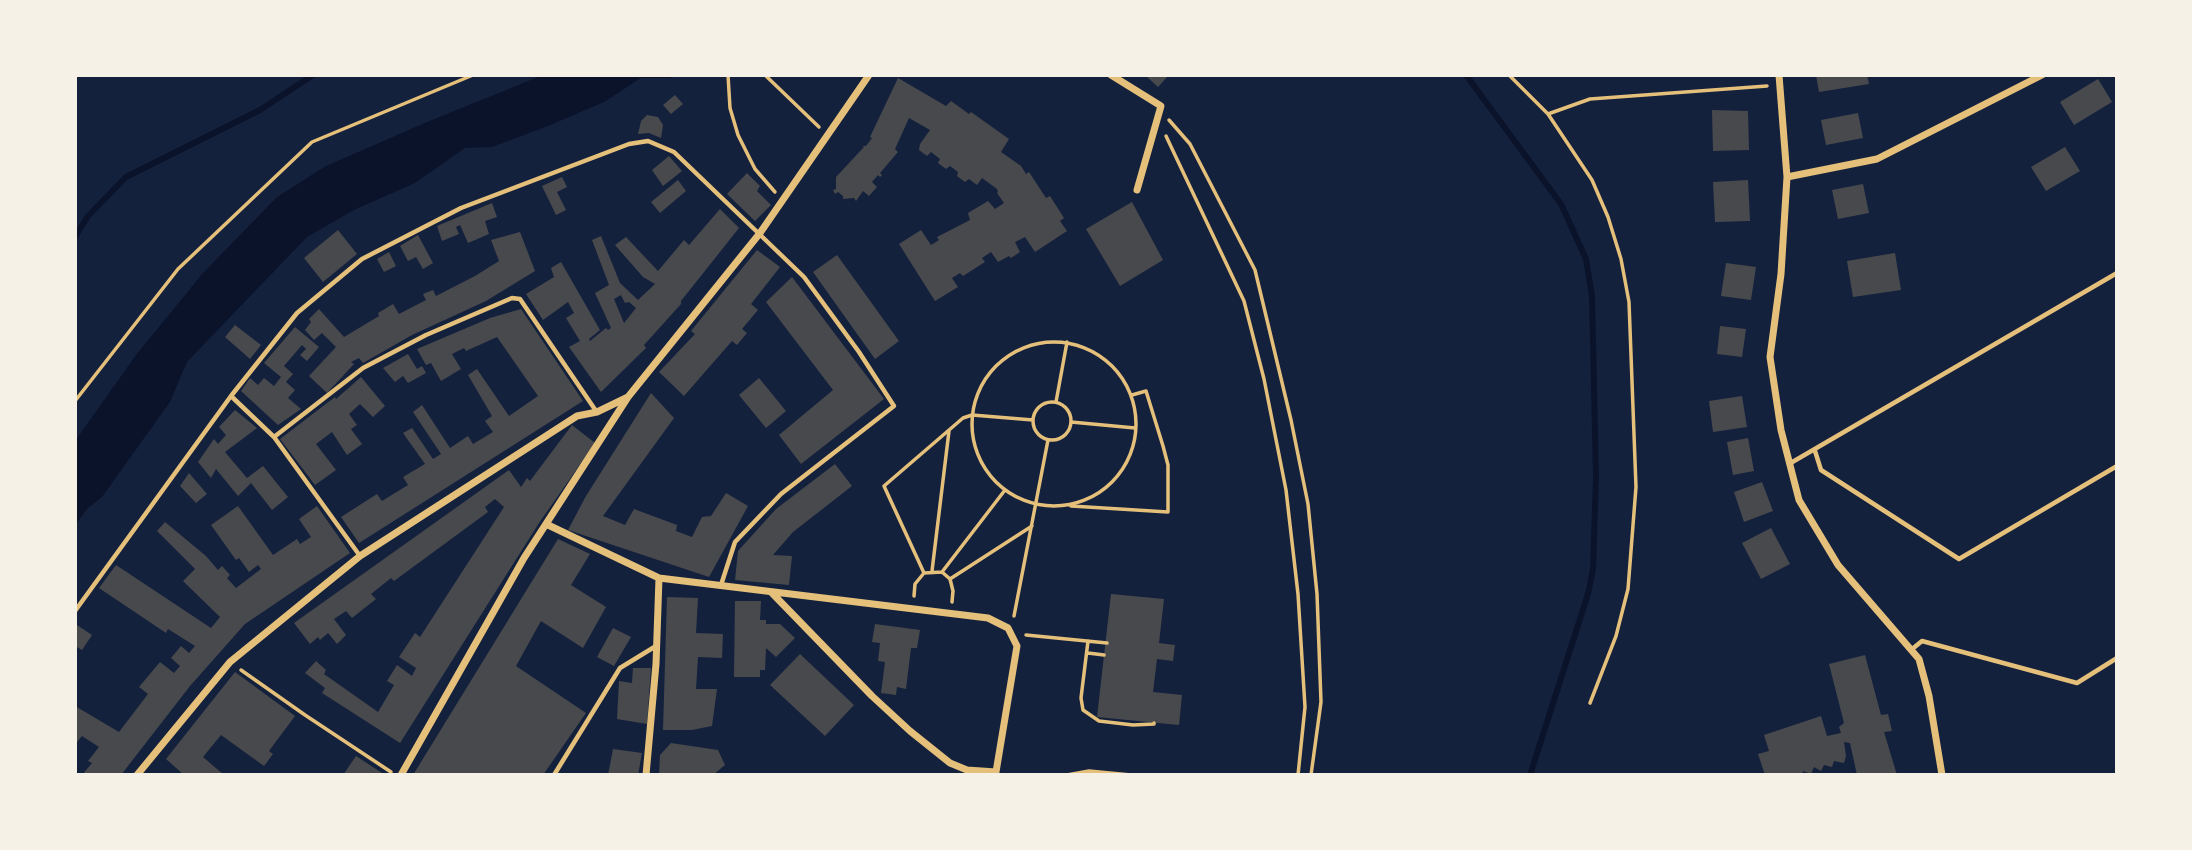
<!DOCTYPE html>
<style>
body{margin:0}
#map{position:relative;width:2192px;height:850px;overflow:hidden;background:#14213d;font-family:"Fira Sans",sans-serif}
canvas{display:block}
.frame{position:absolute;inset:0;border:77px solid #f6f1e7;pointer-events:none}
</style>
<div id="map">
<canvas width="2192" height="850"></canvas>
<div class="frame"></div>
</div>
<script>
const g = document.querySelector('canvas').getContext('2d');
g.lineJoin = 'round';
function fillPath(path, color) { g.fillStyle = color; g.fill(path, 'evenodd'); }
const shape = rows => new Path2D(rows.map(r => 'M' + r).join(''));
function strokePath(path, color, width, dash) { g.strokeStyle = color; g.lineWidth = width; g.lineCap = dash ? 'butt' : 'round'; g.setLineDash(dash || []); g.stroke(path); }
fillPath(shape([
 [543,75,671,75,671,78,641,78,604,102,548,126,492,147,465,148,415,183,354,210,307,237,187,362,170,402,102,497,88,508,75,525,75,441,136,355,203,273,277,197,326,166,427,122]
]), '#0b132b');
strokePath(shape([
 [1466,75,1561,204,1586,259,1592,296,1596,477,1593,569,1588,594,1530,775],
 [75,237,88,216,126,177,260,110,313,75]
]), '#0b132b', 6);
fillPath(shape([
 [1149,75,1169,75,1158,87,1147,77],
 [1816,75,1867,75,1869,84,1819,92],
 [898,78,946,106,951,101,969,114,971,112,1009,139,1001,152,1021,166,1026,174,1029,172,1046,198,1050,196,1064,218,1060,221,1067,231,1035,252,1025,237,1015,242,1020,252,1011,258,1009,256,998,262,991,252,982,258,985,262,963,276,960,273,952,278,958,287,935,301,899,244,921,230,931,245,939,240,937,237,970,220,968,213,988,201,995,209,1004,203,997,193,998,192,997,189,982,178,977,185,969,179,965,182,957,176,958,172,950,166,946,169,938,163,940,159,931,152,927,156,919,150,920,144,930,130,909,118,895,149,898,152,880,173,882,175,880,177,878,175,872,182,877,187,869,196,863,191,856,201,854,198,843,199,843,196,838,192,835,194,833,190,836,189,836,177,864,147,862,146,866,146,872,138,870,137],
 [2098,79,2112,102,2074,125,2060,102],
 [675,95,683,104,671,114,663,105],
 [1712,110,1748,111,1749,150,1713,151],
 [1858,113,1863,138,1826,145,1821,120],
 [647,115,658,117,663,125,661,138,649,133,638,134,641,121],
 [2065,147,2080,171,2046,191,2031,167],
 [669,156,682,171,663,186,652,170],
 [747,173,760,186,757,191,771,205,755,221,727,194],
 [562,177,567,187,557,192,566,210,556,215,542,186],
 [678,180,686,191,660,213,651,202],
 [1748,180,1750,221,1715,222,1713,182],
 [1863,184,1869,213,1838,219,1832,190],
 [1132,202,1163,260,1120,286,1086,229],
 [492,203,497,217,485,221,489,234,468,243,460,225,456,227,459,234,442,241,437,226],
 [720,209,739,228,681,301,681,304,644,345,646,348,601,392,569,347,580,341,566,318,574,313,568,302,543,320,526,294,554,277,551,268,561,262,600,330,589,339,590,341,606,328,608,330,611,328,595,293,609,285,592,240,601,236,620,283,638,300,655,284,643,277,615,245,626,237,658,271,684,240,689,245],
 [621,295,625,303,629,302,636,308,624,323,614,299],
 [338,230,357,254,323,282,304,258],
 [520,232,535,271,486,301,412,335,363,363,359,358,351,362,354,364,327,393,309,376,336,347,322,333,314,340,305,330,311,322,309,319,319,309,344,337,379,316,378,313,393,304,399,314,426,300,423,294,433,290,436,296,475,276,499,261,491,240],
 [418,235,433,263,423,269,416,257,408,261,400,246],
 [757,250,780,267,751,304,758,310,742,329,747,333,737,345,732,341,684,396,659,372,695,334,691,331],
 [389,252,396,266,384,272,377,259],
 [1895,253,1901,290,1853,297,1847,261],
 [837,255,899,341,875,359,813,272],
 [1726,263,1756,267,1751,300,1721,296],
 [792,277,884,399,801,464,779,435,833,390,766,302],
 [521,309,583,401,359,543,341,517,377,494,382,501,408,485,403,477,425,464,403,433,412,428,433,459,441,454,413,412,422,405,450,448,468,436,473,444,493,432,485,421,492,416,468,375,477,369,509,416,538,396,497,337,466,351,464,348,452,354,461,369,441,381,431,363,426,365,417,349,490,318],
 [235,325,261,345,250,359,225,337],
 [1720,326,1746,329,1742,357,1717,354],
 [295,327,319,347,307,361,300,355,306,349,302,345,284,366,293,374,286,382,295,390,288,398,301,409,278,425,241,391,250,378,258,385,264,378,274,386,281,377,264,363],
 [408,354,417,369,422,366,426,373,408,383,403,376,395,382,383,368],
 [361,377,385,406,373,417,360,404,349,414,357,425,351,429,362,444,347,455,332,432,316,444,336,470,315,485,280,439,335,397,336,399],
 [759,378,786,411,766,428,739,395],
 [651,393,674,418,603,516,625,525,634,509,677,525,676,531,692,537,702,517,711,516,726,493,748,506,709,577,568,530,586,496],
 [1742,396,1747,427,1713,432,1709,401],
 [235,410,257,428,225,452,247,478,263,466,288,497,272,510,251,483,238,496,216,469,211,478,198,462,214,439,218,444,226,435,219,427],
 [572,425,595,443,539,523,400,743,322,693,325,688,305,673,316,661,326,670,324,674,378,712,394,685,387,681,397,665,412,676,416,668,399,657,415,633,420,637,504,507,495,499,485,507,488,512,394,581,391,578,371,594,376,599,352,618,346,611,334,619,346,635,337,644,328,633,320,640,318,637,310,644,294,623,509,470,521,487,527,478,530,481],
 [1748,438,1754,471,1733,475,1727,442],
 [835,464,852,486,793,532,773,555,792,556,789,585,735,580,738,551,776,509],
 [189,473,207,494,196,503,180,486],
 [1762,482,1773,511,1744,522,1734,492],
 [238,506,273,555,297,539,300,544,311,537,299,519,317,506,350,553,245,624,190,686,121,775,82,775,92,763,88,761,99,747,82,736,77,742,75,740,75,706,119,732,148,694,139,687,160,662,174,673,180,666,171,658,181,646,189,653,195,646,168,629,166,633,99,588,116,565,211,628,220,617,183,581,195,569,157,531,165,522,206,556,218,570,222,566,230,575,227,578,236,588,261,569,258,565,249,572,239,558,236,560,211,525],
 [1771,528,1790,564,1761,579,1742,543],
 [558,539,590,554,571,585,606,607,583,648,541,621,516,666,586,713,543,775,413,775],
 [1111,594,1164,599,1159,643,1175,645,1173,661,1157,659,1153,692,1182,695,1179,725,1097,717],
 [667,597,698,598,696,633,723,634,722,658,698,657,696,689,717,689,712,726,692,730,663,730],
 [735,601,761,601,760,620,766,620,766,624,780,624,795,638,776,657,766,648,765,670,760,670,760,677,734,677],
 [875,624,920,630,917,648,911,648,906,689,897,687,896,695,881,693,885,662,878,661,880,643,872,642],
 [77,625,92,635,82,650,75,646],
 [613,628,631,637,614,666,597,657],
 [800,654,854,705,825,736,770,685],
 [1865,655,1881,715,1888,714,1892,731,1884,732,1897,775,1857,775,1850,743,1844,742,1846,756,1844,763,1834,761,1832,767,1824,765,1821,771,1814,767,1811,774,1803,771,1802,775,1765,775,1758,754,1769,751,1764,735,1821,716,1827,736,1841,733,1839,727,1844,723,1829,664],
 [633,668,651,668,647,724,617,719,619,681,632,683],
 [235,672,295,716,269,751,273,754,264,766,221,735,203,757,224,775,184,775,166,759],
 [671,743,718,750,725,765,713,775,659,775,660,755],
 [613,749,642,753,638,775,608,775],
 [356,756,385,775,343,775]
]), '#48494c');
strokePath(shape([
 [728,75,730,108,738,135,755,169,775,192],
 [765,75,819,127],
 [1509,75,1548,114,1590,99,1767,86],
 [1548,114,1592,180,1608,217,1621,259,1629,302,1636,487,1628,589,1616,636,1590,703],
 [1169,120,1190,144,1255,270,1291,420,1308,504,1317,594,1321,702,1311,775],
 [1166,136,1244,301,1264,379,1286,490,1298,594,1305,707,1298,775],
 '972 424a82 82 0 1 1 164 0a82 82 0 1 1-164 0Z',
 [75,401,178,269,312,142,473,75],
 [1056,402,1067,342],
 '1033 421a19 19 0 1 1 38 0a19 19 0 1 1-38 0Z',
 [1071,422,1135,428],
 [1071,506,1168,512,1168,465,1163,446,1146,391,1132,395],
 [932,571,949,431],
 [942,572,1005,490],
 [924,573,884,486,963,418,972,415,1033,420],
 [950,579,1032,526],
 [914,596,915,584,924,573,942,572,950,579,953,591,952,602],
 [1014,616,1048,440],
 [1026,635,1107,643],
 [1088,641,1081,698,1083,710,1099,721,1133,725,1154,724,1154,723],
 [1088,653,1104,655],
 [241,670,305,715,391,772],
 [1067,775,1089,771,1131,775]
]), '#e5c07b', 3.5);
strokePath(shape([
 [231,396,274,437],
 [1815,451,1821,470,1959,559,2117,466],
 [1789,464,2117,273],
 [360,556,274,437,363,368,426,335,512,298,520,299,596,411],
 [75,611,231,396,297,313,362,259,461,208,629,144,648,141,674,152,804,277,859,352,894,406,781,494,735,542,721,585],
 [1911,650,1922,641,2077,683,2117,658],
 [554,775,620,668,656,646]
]), '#e5c07b', 4.5);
strokePath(shape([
 [1111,75,1161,106,1137,190],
 [1779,75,1787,177,1781,274,1770,357,1781,430,1799,500,1838,565,1919,659,1929,696,1942,775],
 [1787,177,1877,159,2042,75],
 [546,524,659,578,988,618,1008,628,1017,646,996,772,967,770,950,763,910,731,872,696,772,593],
 [137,775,230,662,360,556,577,416,597,412,628,397],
 [401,775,524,558,628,397,760,233,869,75],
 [646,775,656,664,659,578]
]), '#e5c07b', 7);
</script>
